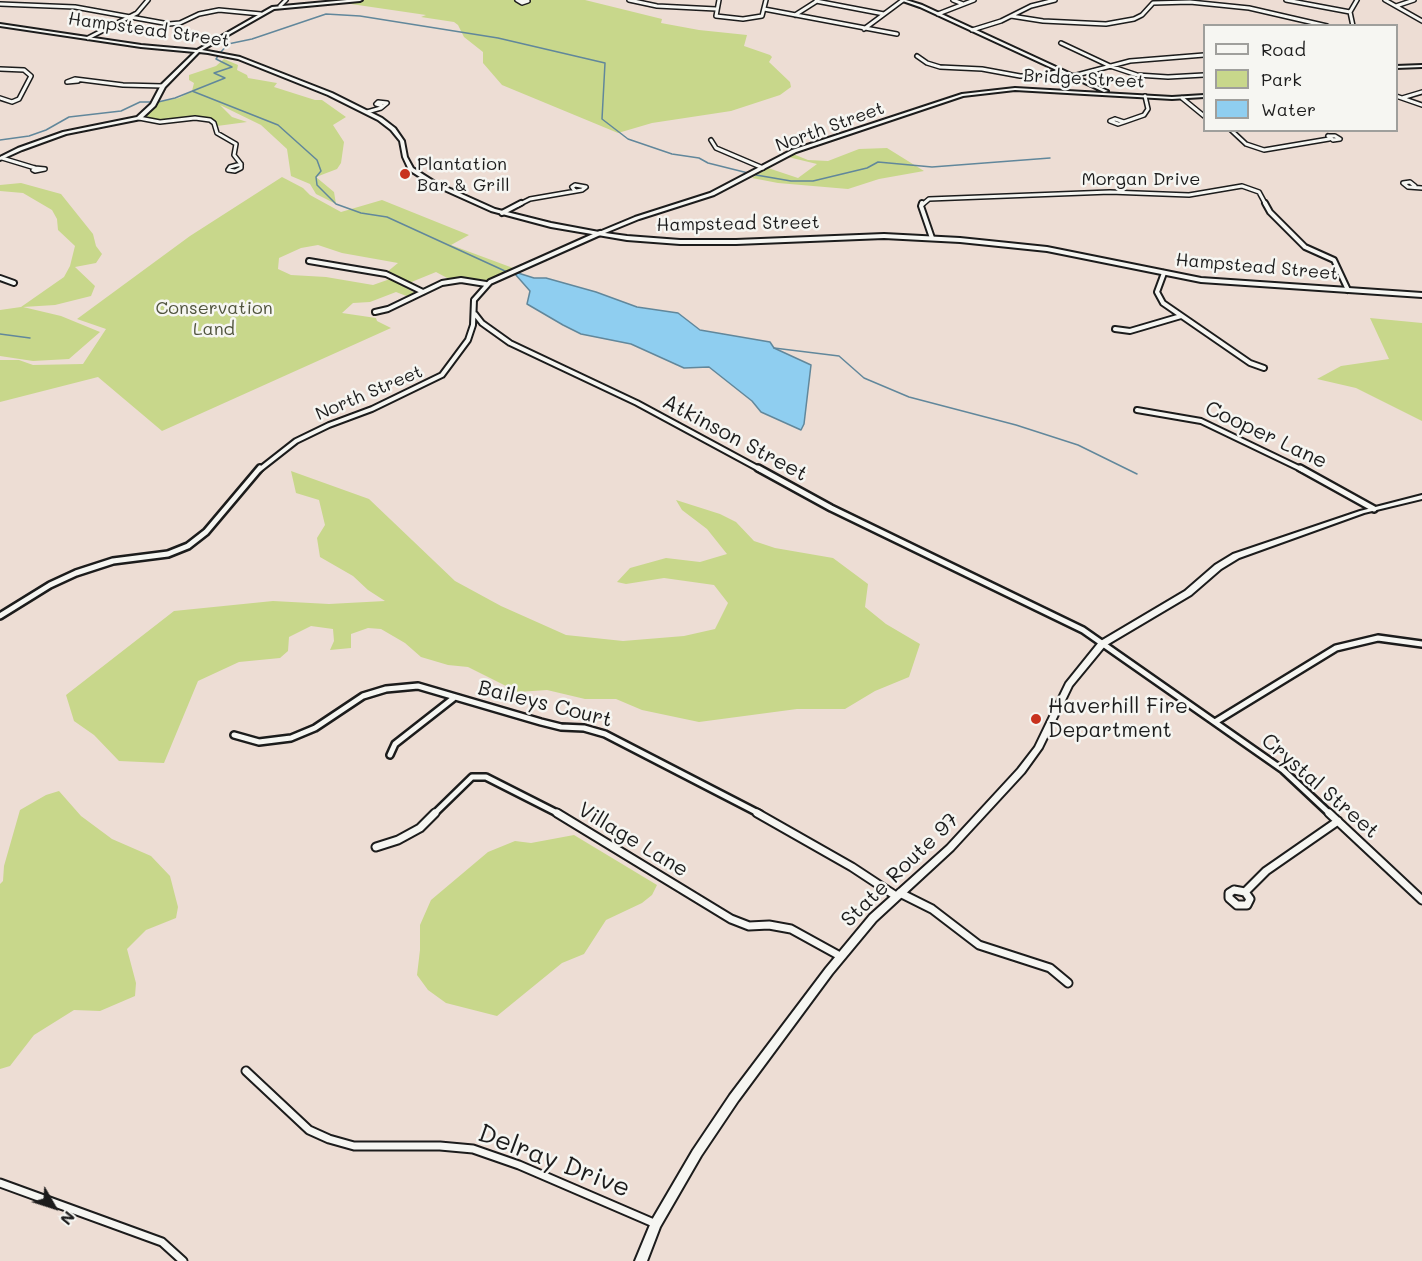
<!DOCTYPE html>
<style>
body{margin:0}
#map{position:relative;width:1422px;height:1261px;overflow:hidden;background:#edddd4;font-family:Mali,sans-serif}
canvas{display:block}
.legend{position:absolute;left:1203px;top:24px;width:195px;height:108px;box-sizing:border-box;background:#f6f6f2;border:2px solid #9f9f9c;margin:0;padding:8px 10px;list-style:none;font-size:18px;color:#1c1c1c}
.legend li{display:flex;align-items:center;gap:12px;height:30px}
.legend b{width:30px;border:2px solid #9f9f9c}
.north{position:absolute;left:24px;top:1177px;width:60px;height:60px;-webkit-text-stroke:4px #f6f6f2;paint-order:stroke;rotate:129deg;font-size:16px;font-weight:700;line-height:24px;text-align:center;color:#1c1c1c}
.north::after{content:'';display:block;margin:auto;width:21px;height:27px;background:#1c1c1c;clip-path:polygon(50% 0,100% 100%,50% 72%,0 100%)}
</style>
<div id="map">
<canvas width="1422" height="1261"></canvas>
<ul class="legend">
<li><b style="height:8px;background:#f6f6f2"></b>Road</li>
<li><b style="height:16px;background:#c8d78b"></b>Park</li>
<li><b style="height:16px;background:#8fcef0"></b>Water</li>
</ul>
<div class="north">N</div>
</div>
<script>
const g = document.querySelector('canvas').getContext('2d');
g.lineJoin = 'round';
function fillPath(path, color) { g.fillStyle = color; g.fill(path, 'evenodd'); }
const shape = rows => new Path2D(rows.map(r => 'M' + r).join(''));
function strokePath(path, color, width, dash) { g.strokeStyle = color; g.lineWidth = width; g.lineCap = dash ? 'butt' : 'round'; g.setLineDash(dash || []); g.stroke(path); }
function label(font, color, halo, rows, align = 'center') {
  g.font = font + ' Mali,sans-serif'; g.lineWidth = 5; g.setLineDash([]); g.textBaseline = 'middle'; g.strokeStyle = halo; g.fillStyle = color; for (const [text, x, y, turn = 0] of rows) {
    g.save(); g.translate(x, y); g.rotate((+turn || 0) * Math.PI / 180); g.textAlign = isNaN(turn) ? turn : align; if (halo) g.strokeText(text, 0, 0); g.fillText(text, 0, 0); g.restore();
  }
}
fillPath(shape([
 [346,0,585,0,662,19,661,23,699,30,747,35,744,46,770,55,772,57,769,62,790,82,791,87,780,95,731,111,652,123,618,133,502,85,483,63,483,52,464,37,458,25,454,22,421,17,426,15,351,4],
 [224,59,238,65,237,70,247,75,248,78,277,83,274,87,315,100,322,100,346,117,333,125,344,142,341,163,337,169,316,177,334,192,336,204,316,194,310,184,291,176,287,149,261,125,220,105,232,117,247,122,217,126,215,121,203,117,160,121,144,117,158,102,179,98,192,91,194,83,189,80,189,75,216,66],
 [887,148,924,171,879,179,848,189,778,183,752,178,768,168,798,178,817,164,788,157,793,154,808,160,828,161,859,149],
 [282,177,303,188,310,195,341,212,382,200,469,235,451,245,513,268,485,281,449,279,436,272,409,283,387,272,398,263,342,253,318,245,301,248,279,258,278,269,291,275,326,277,373,285,390,279,415,293,409,297,396,292,370,302,353,303,342,313,376,318,377,321,391,328,162,431,98,377,0,402,0,360,19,360,33,365,83,364,106,329,77,319,190,236],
 [21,183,61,194,93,234,96,246,102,254,96,263,75,267,95,286,91,296,55,305,23,307,61,316,100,332,69,359,33,361,0,356,0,310,21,307,64,277,70,266,75,246,58,230,57,219,52,210,23,193,0,191,0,185],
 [1370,318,1422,323,1422,421,1356,388,1317,379,1341,366,1389,359],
 [291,471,369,499,455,581,501,606,566,635,623,641,684,636,715,629,728,603,714,585,664,578,626,584,617,582,630,568,666,558,700,562,727,554,707,529,682,510,676,500,720,514,736,522,754,541,775,548,833,558,868,584,865,607,886,624,920,644,909,677,875,691,845,709,797,709,699,722,642,710,616,699,585,699,547,690,518,692,468,667,448,665,421,657,405,643,381,629,368,628,351,634,351,648,330,650,334,641,333,629,311,626,289,637,288,651,280,658,239,662,198,681,164,763,119,761,94,735,74,721,66,695,174,611,273,601,329,604,385,601,368,590,353,576,320,557,317,538,325,525,319,500,296,493],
 [59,791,81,816,112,839,151,856,170,876,178,907,176,918,146,930,127,949,136,983,135,996,100,1011,74,1010,34,1035,10,1066,0,1069,0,884,3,881,4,866,20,810,46,795],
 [574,835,657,885,652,895,642,903,606,920,584,954,562,963,497,1016,446,1003,428,990,417,975,420,950,420,925,431,900,488,852,515,841,531,843]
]), '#c8d78b');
const water = shape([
 [518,273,534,278,546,278,596,292,637,307,678,313,700,330,770,342,774,348,811,365,804,424,801,430,761,412,752,401,709,367,684,368,631,344,581,334,563,325,527,304,530,291,515,274,518,273]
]);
fillPath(water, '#8fcef0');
strokePath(water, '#61879b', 1.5);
strokePath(shape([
 [221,52,228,44,252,39,326,14,360,16,498,38,605,63,602,119,628,139,672,154,699,158,708,163,748,173],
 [192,91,278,125,317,160,321,171,316,177,317,185,336,204,361,213,387,217,505,271],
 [158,102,175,98,225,78,214,73,232,67,216,59,218,56],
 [0,140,29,136,46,130,69,117,121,111,140,102,151,102],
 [756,175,791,181,813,181,867,168,878,162,932,167,1050,158],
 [0,334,30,338],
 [774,348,839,356,864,378,909,397,1016,425,1078,445,1137,474]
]), '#61879b', 1.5);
const streetFar3 = shape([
 [517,0,522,3,528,1,521,1],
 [629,0,657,6,716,9],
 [719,0,716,16,743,19,762,16,766,0],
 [953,0,963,4],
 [1286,0,1350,12],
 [1385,0,1422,21],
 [816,1,884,14],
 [0,4,75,7,169,24,180,23,199,14,219,10,261,14],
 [280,6,286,0],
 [1396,6,1414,0],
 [764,9,897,34],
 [938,14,974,0],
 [795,15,817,1],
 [1011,16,1043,21,1106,24,1134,19,1142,15,1153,3,1190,2,1249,8,1327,26],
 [1353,26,1350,12,1357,0],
 [864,29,903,0],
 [972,30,1001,21,1031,6,1055,0],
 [88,38,137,13,148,0],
 [1061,43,1110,66,1137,75,1168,77,1204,75],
 [917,56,927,63,940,67,982,69,1020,76,1038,76,1061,71],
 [0,69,24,70,31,76,19,99,12,102,0,98],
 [1073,76,1130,61,1204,55],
 [78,81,67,82,75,79,123,85,163,86],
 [1396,96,1422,105],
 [1182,98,1204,116],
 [1402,98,1422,92],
 [367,112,381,108,387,103,378,102,376,104,383,106],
 [139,118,160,122,195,118,210,120,214,123,217,133,236,144,234,155,241,164],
 [1115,119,1124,122,1118,124,1110,121,1115,119],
 [1124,122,1144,115,1148,109,1145,96],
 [1231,130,1246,144,1264,150,1329,139],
 [1328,136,1335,136,1340,139,1333,140,1328,136],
 [711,140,716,148,763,168],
 [2,158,35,168],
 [241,164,241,168,235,171,228,170,230,167,241,164],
 [35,168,45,169,35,171,33,170,35,168],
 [1415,186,1410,182,1403,183,1408,187,1422,188],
 [518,205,530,199,582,190,586,187,575,185,572,187,575,191],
 [922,205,929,199,1110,192,1189,195,1242,186,1259,192,1266,205]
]);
const streetFar2 = shape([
 [922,203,921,206,932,238],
 [1265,203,1270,212,1305,247,1334,260,1348,290],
 [502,213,521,203],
 [309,261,386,274,423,292],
 [1164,273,1157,292,1163,303,1250,363,1264,368],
 [0,278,14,283],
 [375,312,388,309,442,283,461,280,486,284],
 [475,314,482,323,510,343,637,403,761,470],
 [1115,329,1130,331,1181,316],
 [1137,410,1201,421,1303,470],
 [259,470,296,441,329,425,372,409,442,375,468,340,473,325,474,300,490,282,600,233]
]);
const streetFar1 = shape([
 [758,468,831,508,1083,630,1283,770,1330,814],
 [1300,468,1374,509],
 [0,616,50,585,76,573,113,561,168,554,188,546,206,532,260,468],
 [1215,722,1336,648,1378,638,1422,644],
 [234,735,259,742,291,738,315,728,363,696,386,689,418,686,541,722,561,727,584,728,605,734,760,814],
 [390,755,395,744,455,697],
 [434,814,472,777,486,777,559,814]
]);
const street = shape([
 [557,813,731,919,749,926,769,925,791,929,840,956],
 [757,813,852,867,896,896],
 [1329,813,1422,900],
 [376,847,398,840,420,828,435,813],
 [1234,890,1245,892,1250,899,1247,905,1237,905,1229,898,1229,893,1234,890],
 [1245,892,1266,871,1338,821],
 [900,893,932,909,979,945,1050,968,1068,983],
 [246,1071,309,1130,329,1139,354,1146,440,1146,473,1149,519,1165,656,1224],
 [0,1183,162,1242,183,1261]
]);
const secondary = shape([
 [347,0,362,0,360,1,274,9,202,50,240,57,332,93,382,118,395,128,404,141,407,157,413,168,435,182,495,209,551,223,599,232,635,217,710,193,792,150,962,94,1015,88,1172,97,1204,95,1204,97,1172,99,1015,90,963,96,796,152,714,195,639,219,605,233,627,236,680,240,736,240,884,234,960,238,1047,247,1201,278,1422,293,1422,297,1201,282,1047,251,960,242,884,238,736,244,680,244,627,240,551,227,491,211,431,184,409,170,403,157,400,141,391,130,378,120,328,95,238,59,208,53,199,52,165,87,155,106,141,119,66,134,22,150,0,160,0,157,18,148,63,132,137,117,151,104,161,85,195,52,141,47,0,26,0,24,141,45,197,50,272,7,347,0],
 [900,0,906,0,922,5,1108,91,1104,92,920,7,900,0],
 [1422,65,1422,67,1396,68,1396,66,1422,65],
 [1422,495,1422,499,1364,513,1239,558,1221,569,1191,595,1105,646,1072,686,1042,748,1024,773,953,850,876,921,832,974,738,1101,701,1156,660,1227,647,1261,635,1261,652,1220,693,1150,730,1095,826,968,870,915,947,846,1018,769,1035,747,1066,683,1099,642,1185,591,1215,565,1233,554,1360,511,1422,495]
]);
strokePath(streetFar3, '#1c1c1c', 6);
strokePath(streetFar2, '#1c1c1c', 8);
strokePath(streetFar1, '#1c1c1c', 10);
strokePath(street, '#1c1c1c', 11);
strokePath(secondary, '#1c1c1c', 4);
strokePath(streetFar3, '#f6f6f2', 3);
strokePath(streetFar2, '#f6f6f2', 4);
strokePath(streetFar1, '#f6f6f2', 5);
strokePath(street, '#f6f6f2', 7);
fillPath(secondary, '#f6f6f2');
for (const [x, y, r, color] of [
 [405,174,6,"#c8321e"],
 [1036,719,6,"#c8321e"]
]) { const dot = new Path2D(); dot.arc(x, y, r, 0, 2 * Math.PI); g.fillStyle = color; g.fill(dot); strokePath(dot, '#f6f6f2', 2); }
label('18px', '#1c1c1c', '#f6f6f2', [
 ["Hampstead Street",149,30,8],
 ["Bridge Street",1084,79,3],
 ["North Street",830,127,-20],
 ["Morgan Drive",1141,179],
 ["Hampstead Street",738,224,-1],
 ["Hampstead Street",1257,267,5],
 ["North Street",369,393,-23]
]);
label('18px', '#1c1c1c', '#f6f6f2', [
 ["Plantation",417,164],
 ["Bar & Grill",417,185]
], 'left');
label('18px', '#50543d', '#f6f6f2', [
 ["Conservation",214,308],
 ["Land",214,329]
]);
label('21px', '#1c1c1c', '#f6f6f2', [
 ["Cooper Lane",1266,435,25],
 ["Atkinson Street",735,438,28],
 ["Baileys Court",545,704,14],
 ["Crystal Street",1320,786,41],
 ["Village Lane",633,840,31],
 ["State Route 97",900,870,-44]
]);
label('21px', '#1c1c1c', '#f6f6f2', [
 ["Haverhill Fire",1048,707],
 ["Department",1048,731]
], 'left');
label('26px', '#1c1c1c', '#f6f6f2', [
 ["Delray Drive",554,1161,21]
]);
</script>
